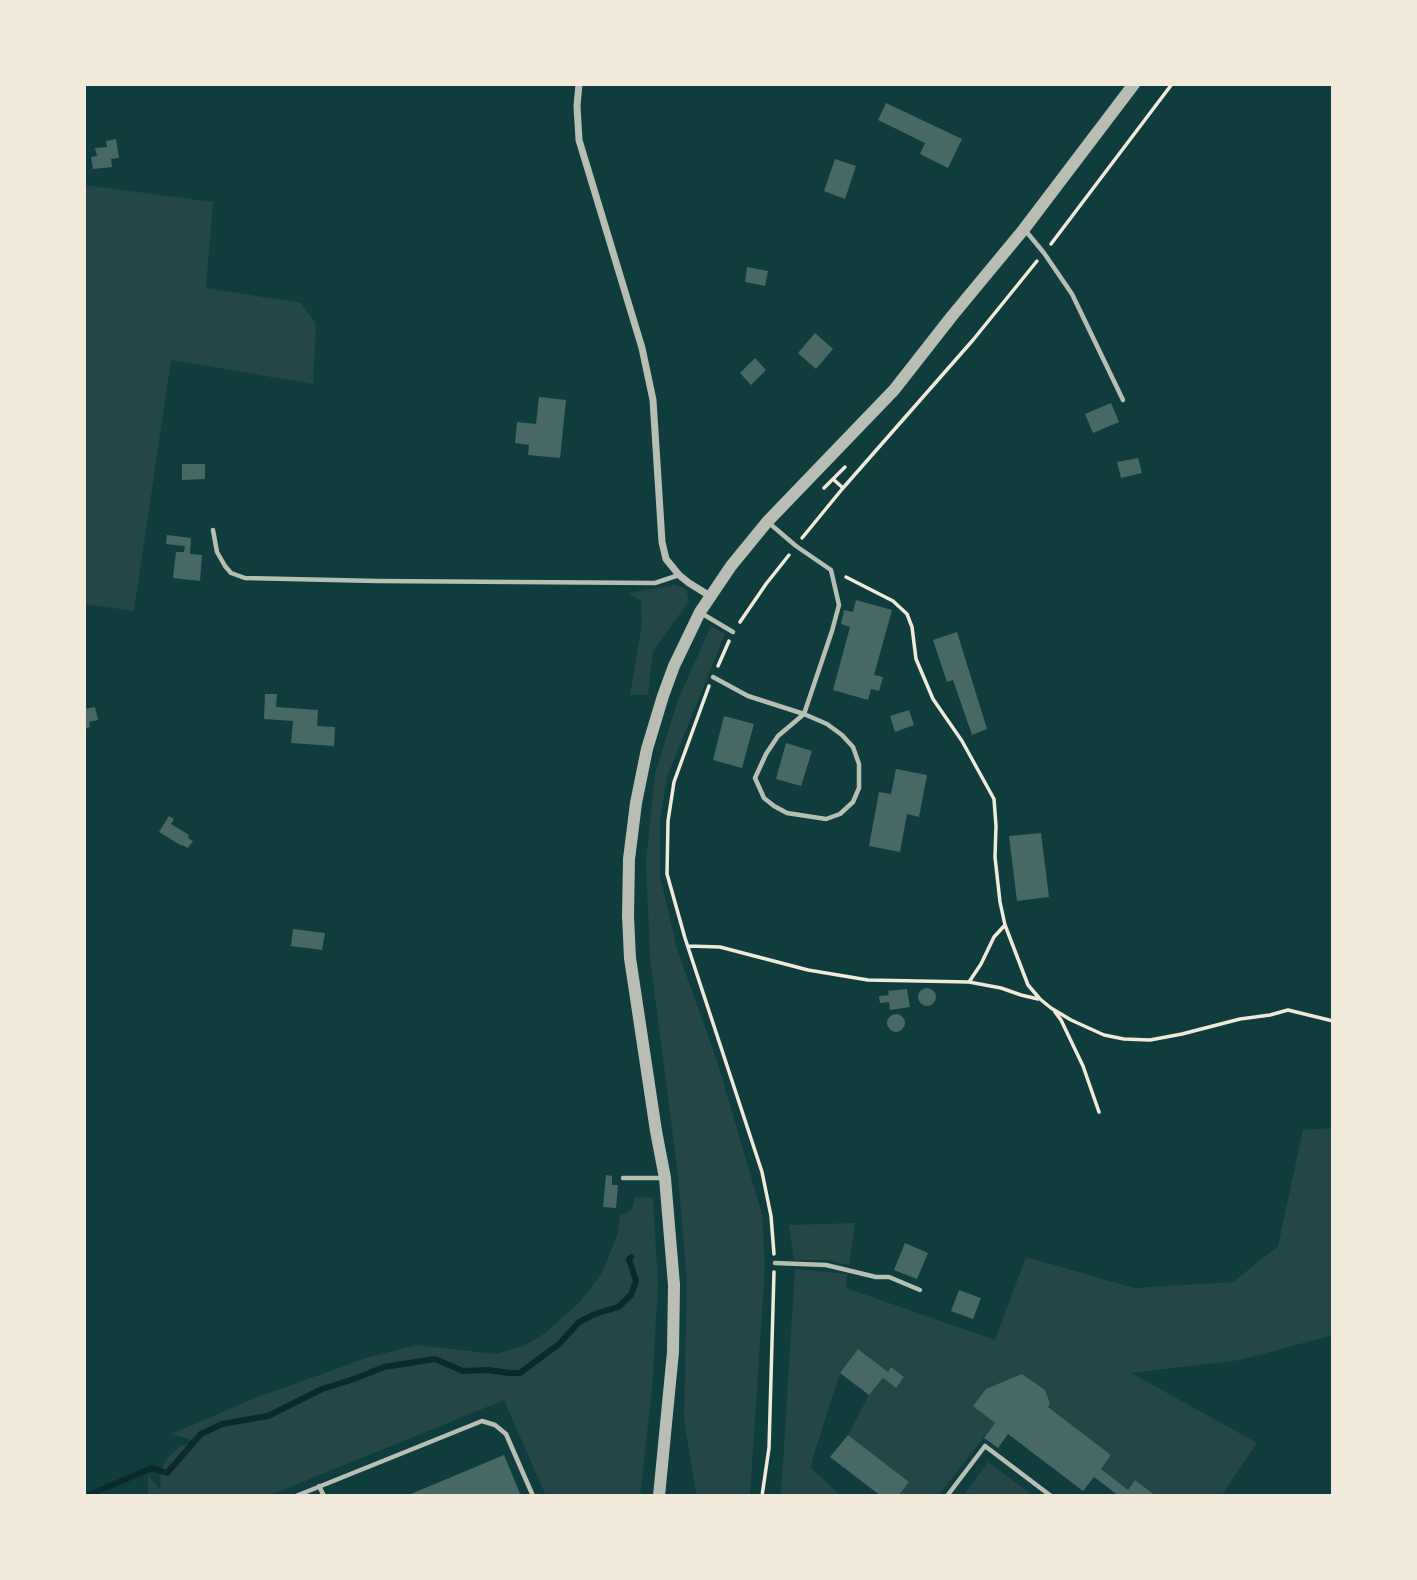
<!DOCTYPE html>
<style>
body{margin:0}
#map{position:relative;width:1417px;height:1580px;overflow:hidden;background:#0f3d3e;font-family:"Archivo Narrow",sans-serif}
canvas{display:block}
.frame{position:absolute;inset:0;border:86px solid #f1e9da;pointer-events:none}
</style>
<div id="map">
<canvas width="1417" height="1580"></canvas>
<div class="frame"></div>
</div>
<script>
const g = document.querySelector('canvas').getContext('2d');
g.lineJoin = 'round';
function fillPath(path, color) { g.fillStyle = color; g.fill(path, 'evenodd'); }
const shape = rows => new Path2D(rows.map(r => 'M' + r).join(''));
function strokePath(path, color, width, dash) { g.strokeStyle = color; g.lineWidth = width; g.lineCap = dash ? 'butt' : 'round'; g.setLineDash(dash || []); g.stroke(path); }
fillPath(shape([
 [84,185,213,202,206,288,301,303,316,324,313,384,171,360,134,611,84,604],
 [675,585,686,589,689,601,653,651,648,695,630,695,642,624,641,601,628,593],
 [711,626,725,634,667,777,660,821,660,876,677,949,717,1061,762,1214,765,1265,750,1496,694,1496,696,1493,684,1419,687,1283,678,1175,650,958,646,862,655,774,678,700],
 [1333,1128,1333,1335,1240,1360,1131,1373,1257,1443,1221,1496,1156,1496,1135,1480,1128,1490,1101,1469,1111,1455,1048,1407,1045,1390,1022,1374,986,1390,995,1423,938,1496,898,1496,909,1482,848,1435,869,1395,883,1378,896,1388,904,1377,892,1368,888,1372,858,1349,840,1373,814,1454,811,1468,841,1496,781,1496,795,1269,847,1274,846,1288,995,1340,1026,1257,1134,1288,1233,1282,1278,1246,1303,1130],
 [635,1197,653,1198,658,1284,652,1389,640,1496,546,1496,504,1400,268,1496,148,1496,148,1476,160,1489,161,1471,167,1458,181,1446,198,1442,171,1434,253,1399,366,1358,417,1345,495,1354,521,1347,544,1334,580,1302,602,1273,617,1236,620,1216,632,1209],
 [855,1223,849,1265,826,1260,794,1260,789,1225],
 [988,1462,1034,1496,963,1496]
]), '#244646');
strokePath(shape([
 [86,1496,152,1468,167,1473,201,1434,222,1424,268,1416,322,1389,354,1379,384,1367,435,1359,463,1371,488,1370,509,1373,520,1373,559,1344,579,1322,595,1314,618,1307,631,1295,636,1281,629,1259,631,1257]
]), '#0a2a2b', 6);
fillPath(shape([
 [886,103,962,139,948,168,920,154,925,143,878,120],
 [116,139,119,158,111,159,112,167,93,169,91,157,97,156,95,148,107,147,106,141],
 [835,159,856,166,845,199,824,191],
 [747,267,768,271,765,286,745,282],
 [815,333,833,349,816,369,798,353],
 [755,358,766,370,751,385,740,373],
 [539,397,566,400,560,458,528,455,529,445,515,443,517,422,536,424],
 [1111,403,1119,422,1093,433,1085,414],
 [1138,458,1142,473,1121,478,1117,462],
 [182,464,205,464,205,479,182,480],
 [167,535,191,538,190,554,202,555,200,581,173,578,176,552,184,552,185,546,166,544],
 [856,600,892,610,874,675,883,677,879,691,871,689,868,700,833,690,850,627,841,624,844,610,853,612],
 [957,632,987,729,972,735,953,680,947,682,933,640],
 [265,694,277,694,276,707,318,710,317,726,335,727,334,746,291,743,293,721,264,719],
 [95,707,98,720,89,722,90,727,84,729,84,709],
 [909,710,914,725,895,732,890,716],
 [724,716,754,724,742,768,713,760],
 [786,743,812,751,801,786,776,779],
 [896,769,927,775,919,817,907,814,900,852,869,846,879,792,891,794],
 [169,816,174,819,171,824,189,835,188,838,193,841,188,848,182,845,182,846,159,832],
 [1041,833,1049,897,1017,901,1009,836],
 [293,929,325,933,322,950,291,946],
 '918 997a9 9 0 1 1 18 0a9 9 0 1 1-18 0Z',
 [907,989,910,1007,890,1010,889,1002,880,1003,879,996,889,995,888,991],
 '887 1023a9 9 0 1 1 18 0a9 9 0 1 1-18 0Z',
 [606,1175,612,1176,612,1185,618,1185,616,1208,603,1207],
 [905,1243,928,1253,917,1279,894,1270],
 [959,1290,981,1298,973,1319,951,1311],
 [858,1349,888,1372,891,1367,904,1377,896,1388,883,1378,869,1395,840,1373],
 [1022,1374,1045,1390,1050,1404,1048,1407,1111,1455,1101,1469,1128,1490,1135,1480,1156,1496,1119,1496,1094,1477,1083,1491,1008,1434,998,1448,984,1438,995,1423,973,1406,986,1389],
 [848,1435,909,1482,898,1496,881,1496,830,1457],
 [504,1455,521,1496,406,1496]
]), '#486865');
strokePath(shape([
 [1332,84,1333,86],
 [1051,244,1172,84],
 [833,479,843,488],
 [824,488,845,467],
 [802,538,843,488,973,340,1037,261],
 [846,577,893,601,907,614,912,627,916,659,933,699,962,741,994,799,996,826,995,857,1000,902,1005,925,1028,985,1040,999,1051,1008,1071,1020,1104,1035,1124,1039,1150,1040,1182,1034,1240,1019,1270,1015,1288,1010,1333,1021],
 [740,622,766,584,789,555],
 [718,666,729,641],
 [709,686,674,782,668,821,667,874,685,938,762,1172,771,1216,774,1254],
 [688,946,720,947,808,970,868,980,969,982,981,964,994,937,1005,925],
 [969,982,1001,988,1021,995,1038,999],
 [1055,1012,1061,1020,1083,1066,1099,1112],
 [762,1496,769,1448,774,1272]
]), '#f1e9da', 3.5);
strokePath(shape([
 [1025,230,1044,253,1072,294,1123,400],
 [213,530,217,552,225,566,231,573,245,578,377,581,655,583,679,575],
 [701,613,733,632],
 [713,677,748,696,804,714,827,724,842,735,853,747,859,764,859,788,853,802,840,814,826,819,787,813,774,806,764,798,755,778,766,754,778,736,804,714,832,631,839,605,831,570,796,546,769,523],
 [623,1178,664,1178],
 [775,1263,826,1265,876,1277,889,1277,920,1290],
 [319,1486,324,1496],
 [296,1496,482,1421,495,1425,506,1434,533,1496],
 [947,1496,985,1446,1051,1496]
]), '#b8beb3', 4.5);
strokePath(shape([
 [579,84,577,106,579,140,642,348,653,400,662,542,666,559,679,575,689,583,710,596]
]), '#b8beb3', 7);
strokePath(shape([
 [659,1496,673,1352,674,1285,665,1178,656,1131,630,958,628,916,629,859,636,803,647,749,663,696,674,666,700,612,731,566,767,522,894,390,952,316,1024,229,1134,84]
]), '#b8beb3', 12);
</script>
